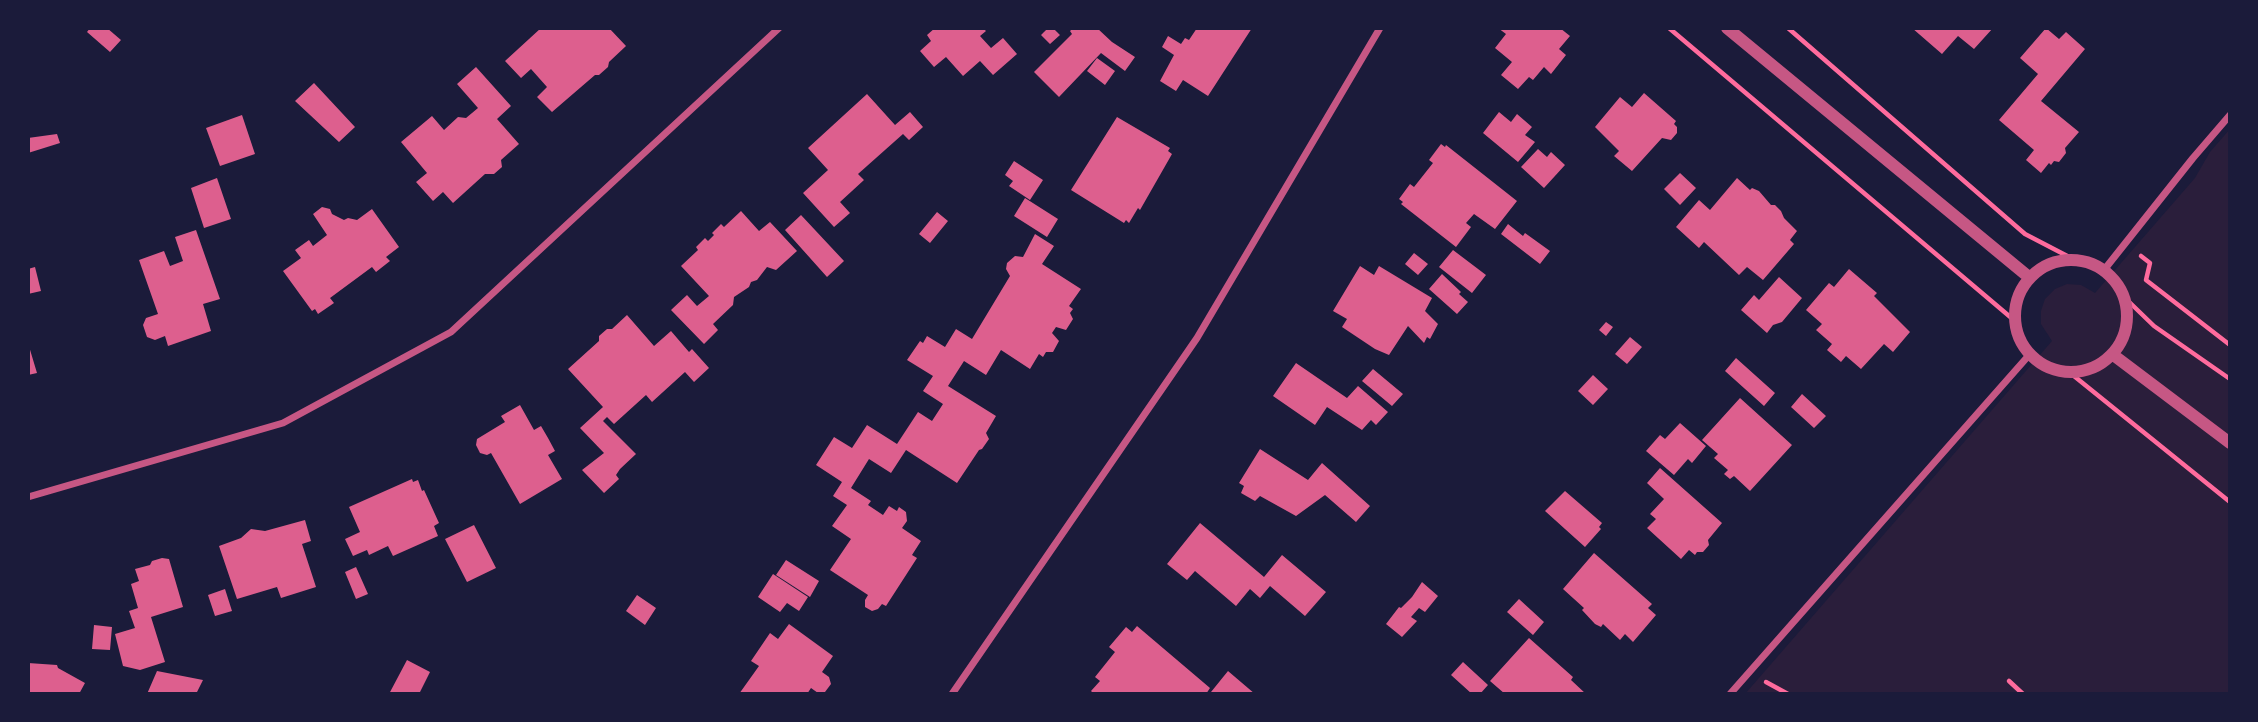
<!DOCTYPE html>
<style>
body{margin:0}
#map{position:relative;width:2258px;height:722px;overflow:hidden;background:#1b1b3a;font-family:"Noto Sans",sans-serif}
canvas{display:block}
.frame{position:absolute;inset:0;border:30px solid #1b1b3a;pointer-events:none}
</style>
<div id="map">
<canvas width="2258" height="722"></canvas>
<div class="frame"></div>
</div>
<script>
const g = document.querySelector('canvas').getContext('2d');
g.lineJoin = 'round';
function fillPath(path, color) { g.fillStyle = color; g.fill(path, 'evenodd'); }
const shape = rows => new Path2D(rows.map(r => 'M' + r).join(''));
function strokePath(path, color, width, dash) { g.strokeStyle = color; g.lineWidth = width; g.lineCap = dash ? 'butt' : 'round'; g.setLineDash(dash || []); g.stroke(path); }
fillPath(shape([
 [2230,129,2230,694,1745,694,2052,341,2041,324,2041,311,2045,299,2055,289,2067,284,2081,285,2095,293,2195,178,2210,152]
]), '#2a1e3b');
fillPath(shape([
 [90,28,107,28,121,40,110,52,87,32],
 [541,28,609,28,626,46,609,62,608,67,599,75,595,75,552,112,537,97,547,87,531,69,521,78,505,61],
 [935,28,983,28,986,31,980,36,991,48,1003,38,1017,54,993,75,980,61,963,76,946,57,934,67,920,51,931,41,927,35],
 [1048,28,1053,28,1060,35,1050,44,1041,35],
 [1073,28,1097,28,1112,42,1135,57,1125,71,1101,53,1059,97,1034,72,1072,34,1070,31],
 [1197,28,1252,28,1208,96,1183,80,1176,91,1160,81,1174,55,1162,47,1168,36,1181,44,1185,38,1189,40],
 [1498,28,1560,28,1570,36,1559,49,1566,55,1551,74,1544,67,1533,80,1529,77,1518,89,1501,75,1512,62,1495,48,1506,34],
 [1912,28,1993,28,1974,49,1958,36,1942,54],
 [2046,28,2059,39,2066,32,2085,49,2041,101,2079,132,2065,148,2066,153,2059,162,2054,161,2051,165,2049,163,2041,173,2026,160,2034,150,1999,120,2038,74,2020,58],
 [1097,58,1115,71,1105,85,1087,71],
 [476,67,511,106,497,119,519,144,501,160,502,167,494,174,485,174,453,203,443,192,433,201,416,182,427,173,401,142,432,116,444,130,458,117,466,118,478,108,457,84],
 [314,83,355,127,339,142,295,101],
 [1644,93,1676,121,1674,124,1677,127,1677,133,1671,140,1662,138,1632,171,1614,156,1619,151,1595,127,1620,97,1632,107],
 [867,94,895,125,910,112,923,127,909,140,903,134,858,174,864,180,840,202,850,213,834,227,803,193,828,170,808,148],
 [1499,112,1511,122,1517,114,1532,127,1525,135,1535,142,1518,162,1483,133],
 [242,115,255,154,220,166,206,128],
 [1117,117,1170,148,1168,151,1172,154,1140,210,1138,208,1129,223,1126,220,1124,223,1071,190],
 [57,134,60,143,28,153,28,138],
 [1441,144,1445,147,1446,145,1517,201,1495,229,1474,214,1466,223,1471,227,1456,247,1401,204,1403,202,1399,199,1410,184,1414,187,1433,163,1429,160],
 [1538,149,1547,157,1551,152,1565,165,1544,188,1521,167],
 [1014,161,1043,180,1030,200,1009,186,1013,181,1005,175],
 [1680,173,1696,188,1680,205,1664,189],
 [217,178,231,219,204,228,191,188],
 [1737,178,1750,190,1752,188,1759,191,1771,205,1775,205,1781,211,1784,218,1797,231,1790,240,1794,244,1763,280,1747,267,1739,275,1704,242,1699,248,1676,227,1699,200,1710,210],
 [1025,198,1058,219,1047,237,1014,216],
 [322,207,330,209,332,214,344,220,348,218,357,220,372,209,399,247,386,257,390,261,376,272,372,267,330,298,334,303,318,314,315,309,312,311,283,271,301,258,295,250,309,240,313,246,327,235,313,214],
 [741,211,759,231,770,222,797,251,776,270,767,267,757,280,751,282,749,287,734,297,733,305,713,324,718,330,704,344,671,310,687,295,697,306,709,296,681,266,698,250,696,247,705,238,708,241,714,235,712,233,721,224,724,227],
 [937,212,948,221,930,243,919,234],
 [801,215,844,261,827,277,785,230],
 [1508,224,1523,236,1525,233,1550,251,1540,264,1501,234],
 [196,230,220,299,203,304,211,331,168,346,165,336,155,340,147,337,143,325,146,318,158,314,139,260,164,251,170,266,183,261,175,237],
 [1035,234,1054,246,1042,264,1081,289,1069,306,1073,309,1070,313,1073,319,1066,330,1056,327,1052,333,1059,341,1053,352,1046,352,1043,357,1039,354,1030,369,1001,350,986,375,964,361,948,386,996,416,986,433,989,439,982,449,979,450,957,483,906,450,891,473,869,459,851,488,871,501,868,505,883,515,889,506,897,511,899,507,906,512,907,521,902,528,921,541,912,555,917,558,886,606,882,604,878,609,872,611,865,607,865,600,868,595,830,570,851,539,832,526,847,505,833,496,842,482,816,465,834,437,852,448,867,425,897,444,918,412,932,421,943,404,923,391,933,376,907,360,920,341,923,343,927,336,945,347,956,329,972,339,1010,276,1006,269,1007,263,1015,256,1023,257],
 [1453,250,1486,275,1472,293,1439,267],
 [1414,253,1428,264,1418,275,1405,264],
 [1360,266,1374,275,1379,266,1432,298,1425,311,1438,324,1430,339,1427,337,1424,343,1408,326,1389,355,1375,349,1342,327,1347,319,1333,311],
 [35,267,41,291,28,294,28,269],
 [1849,269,1877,293,1874,296,1910,332,1893,352,1884,344,1861,369,1846,356,1841,362,1827,350,1832,344,1816,330,1822,324,1806,310,1829,283,1834,287],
 [1442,274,1461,292,1459,294,1468,302,1457,314,1429,289],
 [1779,277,1802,298,1782,322,1773,325,1767,333,1741,310,1754,295,1759,300],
 [627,315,654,346,671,331,689,352,692,349,709,368,694,382,685,372,652,402,646,395,614,424,607,417,603,421,636,454,620,469,616,475,619,479,604,493,582,470,604,453,580,428,603,407,568,369,599,341,599,336,607,329,612,329],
 [1606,322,1613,327,1606,336,1599,330],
 [1630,337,1642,347,1627,364,1615,354],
 [28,343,37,373,28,375],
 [1736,358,1775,393,1764,406,1725,371],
 [1296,363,1347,398,1358,386,1388,412,1376,425,1371,420,1362,430,1327,407,1315,425,1273,396],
 [1373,369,1403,394,1392,406,1362,381],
 [1593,375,1608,389,1593,405,1578,391],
 [1802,394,1826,416,1814,428,1791,407],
 [1740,398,1792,445,1750,491,1734,476,1730,479,1724,474,1728,470,1714,458,1718,454,1702,440],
 [520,405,534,430,541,426,548,438,555,451,548,455,562,479,520,504,491,453,487,455,480,453,476,445,477,439,505,422,501,416],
 [1680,423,1706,446,1692,463,1688,459,1674,475,1646,451,1660,435,1665,439],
 [1260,449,1308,480,1322,463,1370,506,1356,522,1325,495,1296,516,1260,496,1255,501,1241,493,1244,486,1239,483],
 [1660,468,1722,523,1708,540,1709,545,1703,552,1697,552,1695,555,1689,550,1681,559,1647,528,1656,519,1650,514,1664,499,1647,483],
 [412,479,413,482,418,480,422,491,424,490,439,523,434,526,438,536,393,556,388,546,369,555,367,550,353,556,345,539,360,532,349,507],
 [1565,491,1602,523,1599,527,1601,529,1585,547,1545,511],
 [305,520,311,541,302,544,316,587,281,598,277,587,237,599,219,546,241,538,251,529,265,531],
 [1200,523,1264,577,1282,555,1326,592,1305,616,1270,586,1260,598,1250,589,1236,606,1195,571,1187,580,1167,564],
 [474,525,496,568,467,582,445,539],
 [1594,553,1652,604,1648,608,1656,615,1633,642,1625,634,1620,640,1603,624,1601,627,1595,624,1582,610,1584,608,1563,589],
 [162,558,169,559,183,607,151,617,165,662,140,670,123,666,115,634,135,628,129,611,138,608,131,584,139,581,135,569,150,565,152,561],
 [786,560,819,581,810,597,776,575],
 [356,567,368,594,356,599,345,572],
 [773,574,808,597,799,611,787,603,780,612,758,597],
 [1422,582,1438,596,1425,612,1419,608,1411,617,1417,621,1402,637,1386,624,1399,607,1401,608,1412,597],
 [225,589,232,611,215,616,208,595],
 [637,595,656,608,645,625,626,611],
 [1519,599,1544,622,1533,635,1507,612],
 [789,624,833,656,822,672,829,677,831,684,825,692,818,693,811,688,807,694,739,694,759,666,751,661,770,633,778,639],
 [94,625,112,627,110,650,92,649],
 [1137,626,1210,688,1206,694,1094,694,1091,691,1100,681,1095,677,1115,652,1109,647,1126,627,1132,632],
 [1529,638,1573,677,1571,680,1586,694,1505,694,1490,681],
 [407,660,430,672,419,694,389,694],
 [1463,662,1488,685,1480,694,1472,694,1451,675],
 [28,663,57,665,58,668,85,683,79,694,28,692],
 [157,671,203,680,196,694,147,694],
 [1228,671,1255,694,1214,694,1211,692]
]), '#dd5f8e');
strokePath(shape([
 [1669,28,2015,321],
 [1788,28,2025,234,2075,260],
 [2141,256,2150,263,2146,280,2230,345],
 [2124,297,2154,326,2230,379],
 [2069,372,2230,502],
 [2009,681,2023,694],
 [1766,682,1788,694]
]), '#ff6b9d', 4.5);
strokePath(shape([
 [2104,270,2193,158,2230,115],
 [28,497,283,423,451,332,779,28],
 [952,694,1197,338,1380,28],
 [1730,694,2030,354]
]), '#c65784', 7);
strokePath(shape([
 [1727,28,2030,278],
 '2015 316a56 56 0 1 1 112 0a56 56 0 1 1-112 0Z',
 [2112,354,2230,443]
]), '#c65784', 12);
</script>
